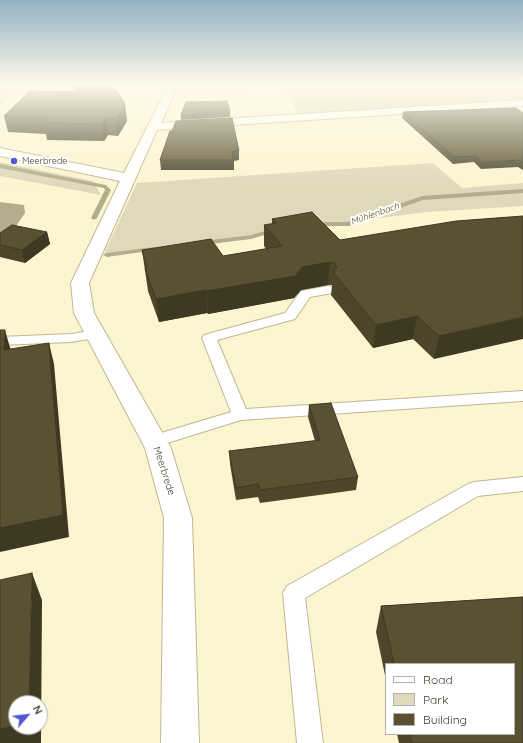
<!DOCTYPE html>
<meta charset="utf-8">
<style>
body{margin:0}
#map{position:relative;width:523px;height:743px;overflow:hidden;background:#fdf4d0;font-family:Quicksand,sans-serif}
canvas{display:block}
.legend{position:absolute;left:385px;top:663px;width:130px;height:72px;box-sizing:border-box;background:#fff;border:1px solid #b3b1ab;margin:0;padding:5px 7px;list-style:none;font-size:12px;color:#403d2e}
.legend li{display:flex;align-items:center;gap:8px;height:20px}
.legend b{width:20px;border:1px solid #b3b1ab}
.north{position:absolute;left:8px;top:695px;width:40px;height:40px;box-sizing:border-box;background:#fff;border:1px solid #b3b1ab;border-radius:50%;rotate:62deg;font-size:11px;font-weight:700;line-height:16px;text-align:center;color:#403d2e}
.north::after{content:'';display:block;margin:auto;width:14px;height:18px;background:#5259cf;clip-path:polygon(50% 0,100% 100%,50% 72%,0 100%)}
</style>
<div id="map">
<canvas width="523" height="743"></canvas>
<ul class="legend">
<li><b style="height:5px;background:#fff"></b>Road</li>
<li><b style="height:11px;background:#dfd8ba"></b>Park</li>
<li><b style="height:11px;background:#595132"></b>Building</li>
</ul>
<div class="north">N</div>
</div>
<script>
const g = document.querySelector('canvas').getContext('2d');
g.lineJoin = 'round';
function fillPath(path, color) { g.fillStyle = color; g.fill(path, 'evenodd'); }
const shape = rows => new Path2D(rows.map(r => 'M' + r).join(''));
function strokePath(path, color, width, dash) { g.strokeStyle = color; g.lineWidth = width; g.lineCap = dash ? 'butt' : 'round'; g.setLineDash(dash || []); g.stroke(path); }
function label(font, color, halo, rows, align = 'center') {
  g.font = font + ' Quicksand,sans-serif'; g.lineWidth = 4; g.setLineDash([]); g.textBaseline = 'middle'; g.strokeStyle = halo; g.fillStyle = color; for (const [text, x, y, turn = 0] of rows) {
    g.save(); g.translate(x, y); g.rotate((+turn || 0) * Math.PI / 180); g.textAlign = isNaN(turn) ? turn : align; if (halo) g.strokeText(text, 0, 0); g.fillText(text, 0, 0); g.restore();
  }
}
fillPath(shape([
 [4,84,36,84,23,85,0,106,0,86],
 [180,84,523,84,523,101,299,116,285,87,177,90],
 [0,162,93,181,101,195,0,176],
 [433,163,462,188,523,183,523,206,426,212,104,254,137,183]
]), '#dfd8ba');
fillPath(shape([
 [0,202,24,205,25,213,14,229,0,235]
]), '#b4ac8b');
fillPath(shape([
 [0,164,106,185,111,190,97,218,94,220,91,218,105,190,104,188,0,168,0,164],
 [523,189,523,193,423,200,349,226,312,226,309,224,312,222,348,222,422,196,523,189],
 [276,228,279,230,278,231,251,239,202,245,199,243,202,241,251,235,276,228],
 [154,247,157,249,156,250,107,257,103,255,107,253,154,247]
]), '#b4ac8b');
const lane = shape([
 [328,286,332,287,334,290,332,293,310,297,295,319,217,340,246,409,523,391,523,401,241,420,154,447,148,445,146,441,148,437,231,412,202,338,204,335,285,313,301,291,328,286],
 [96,330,101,331,103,334,101,337,71,342,0,345,0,337,71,334,96,330],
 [523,477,523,491,478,496,305,598,323,743,297,743,283,593,287,586,468,484,474,482,523,477]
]);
const street = shape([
 [169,84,179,84,161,123,523,100,523,106,157,130,89,283,94,313,171,448,192,518,199,743,161,743,164,518,145,448,74,313,71,283,120,181,0,156,0,148,124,173,169,84]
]);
strokePath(lane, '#bfb794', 2);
strokePath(street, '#bfb794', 2);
fillPath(lane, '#fff');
fillPath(street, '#fff');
fillPath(shape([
 [72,84,112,84,125,104,127,121,118,136,108,135,104,141,47,140,46,134,8,132,4,116,76,92],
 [230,111,230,117,181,120,181,115],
 [403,112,523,113,523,170,518,167,481,169,474,162,453,164,402,118],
 [170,131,239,151,239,160,234,161,234,170,161,170,160,160],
 [523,216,434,359,413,339,373,348,331,295,332,285,328,285,301,290,294,298,208,314,207,313,159,322,148,291,142,250,223,256,266,249,264,246,264,225,272,224,272,219,340,240],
 [47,232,50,244,25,263,0,257,0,233],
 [309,405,358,477,356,490,260,503,258,497,236,500,230,464,229,451,315,441,308,417],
 [523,597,523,743,399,743,397,734,514,734,514,664,386,664,386,680,376,632,381,606]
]), '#4d462b');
fillPath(shape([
 [125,104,127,121,118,136,116,119],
 [106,118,108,135,104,141,101,124],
 [47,232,50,244,25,263,22,250],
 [330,262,328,285,301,290,294,298,208,314,207,291,302,267],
 [206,290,207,313,159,322,156,299],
 [417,316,413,339,373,348,376,325],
 [523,317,523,339,434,359,439,336],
 [5,330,11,351,4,350],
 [49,343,54,364,69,537,0,552,0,528],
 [32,573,42,600,41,743,0,743,0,729,16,725,16,727,40,727,40,703,29,703]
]), '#3e3923');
const building = shape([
 [76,84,112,84,125,104,116,119,106,118,101,124,44,123,48,117,4,116,30,91,80,92,76,84],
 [227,101,230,111,181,115,186,102,227,101],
 [516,108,523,113,523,163,519,160,482,163,475,156,454,157,403,112,516,108],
 [232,118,239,151,232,151,234,160,160,160,170,131,172,131,176,121,232,118],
 [312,212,340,240,456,221,523,216,523,317,439,336,417,316,376,325,333,272,337,267,334,263,330,262,302,267,295,276,207,291,206,290,156,299,145,269,147,269,142,250,211,239,223,256,282,246,264,225,276,223,272,219,312,212],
 [12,225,47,232,22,250,0,245,0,233,12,225],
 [0,330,5,330,4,350,49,343,63,515,0,528,0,330],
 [331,403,358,477,260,490,258,484,236,488,229,451,320,440,309,405,331,403],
 [32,573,29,703,16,703,16,725,0,729,0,580,32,573],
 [523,597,523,743,412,743,410,734,514,734,514,664,394,664,381,606,523,597]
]);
fillPath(building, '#595132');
strokePath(building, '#3e3923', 1);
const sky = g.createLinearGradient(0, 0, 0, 188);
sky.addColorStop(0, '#93b1c3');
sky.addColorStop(0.45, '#fefaea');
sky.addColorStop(1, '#fefaea00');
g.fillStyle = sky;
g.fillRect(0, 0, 523, 188);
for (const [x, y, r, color] of [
 [14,161,4,"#5259cf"]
]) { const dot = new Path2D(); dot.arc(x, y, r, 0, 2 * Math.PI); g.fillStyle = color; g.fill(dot); strokePath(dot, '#fff', 1.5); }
label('9px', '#403d2e', '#fff', [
 ["Meerbrede",22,161]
], 'left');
label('italic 9px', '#56490c', '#fff', [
 ["Mühlenbach",375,214,-19]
]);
label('10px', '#403d2e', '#fff', [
 ["Meerbrede",164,471,72]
]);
</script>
